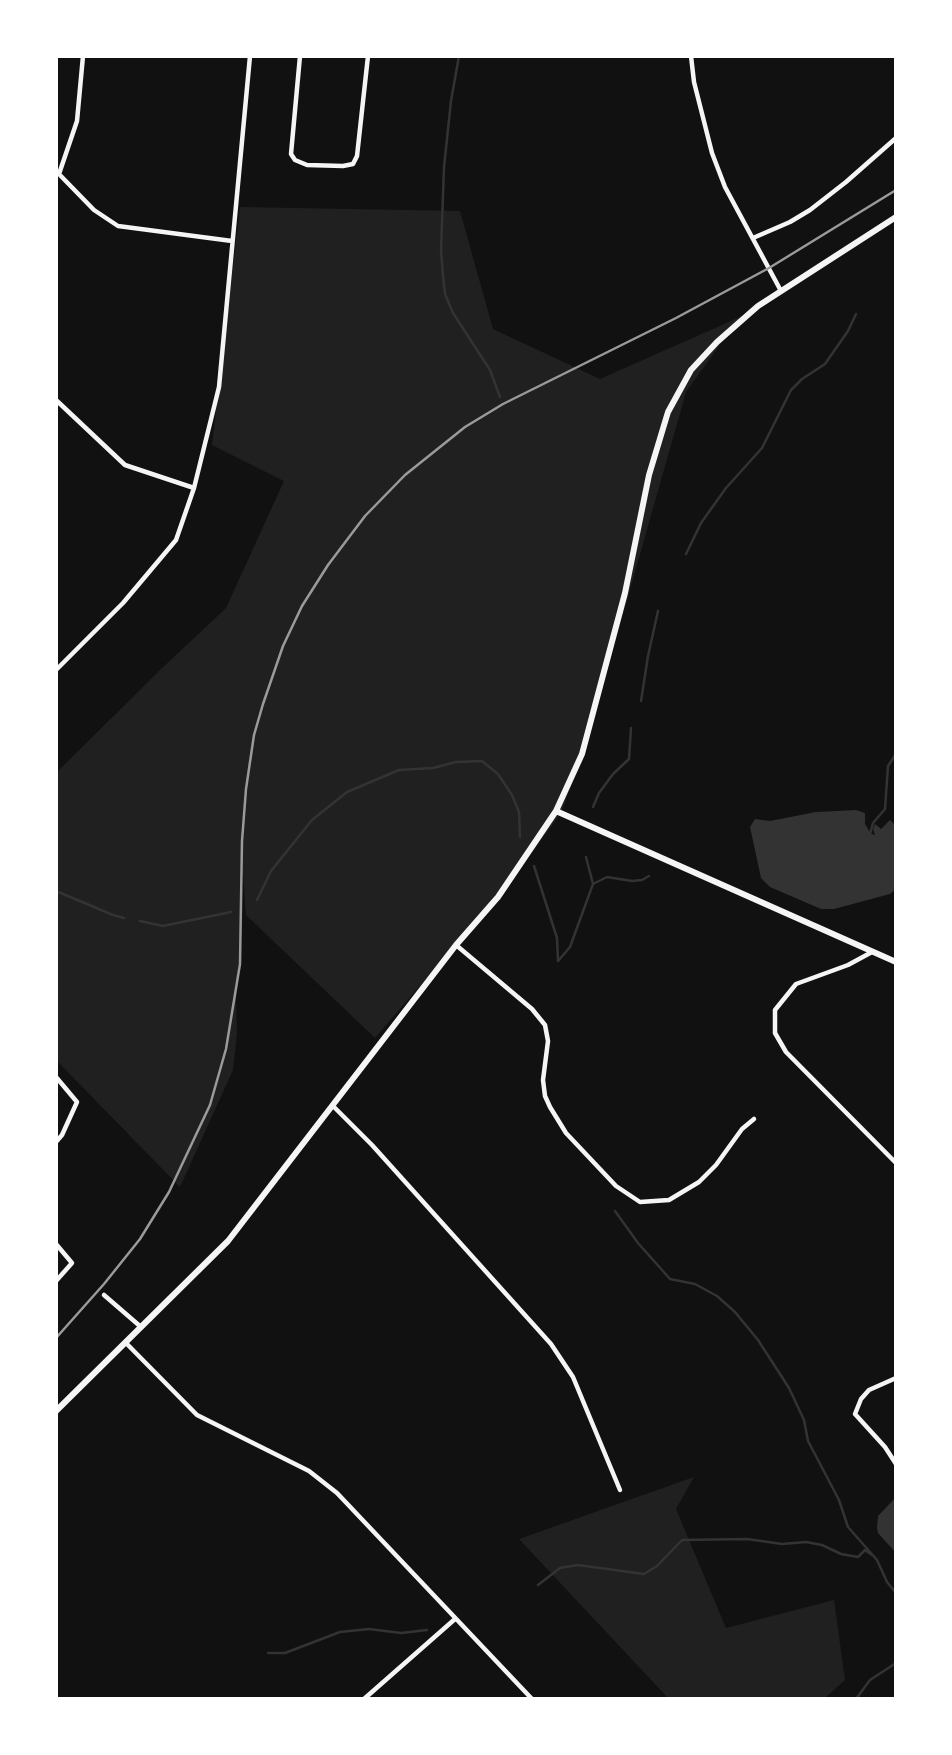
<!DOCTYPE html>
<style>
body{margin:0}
#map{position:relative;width:952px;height:1755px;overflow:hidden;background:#111;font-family:"DM Sans",sans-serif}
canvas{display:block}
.frame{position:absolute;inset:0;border:58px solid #fff;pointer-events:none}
</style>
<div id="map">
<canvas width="952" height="1755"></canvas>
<div class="frame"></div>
</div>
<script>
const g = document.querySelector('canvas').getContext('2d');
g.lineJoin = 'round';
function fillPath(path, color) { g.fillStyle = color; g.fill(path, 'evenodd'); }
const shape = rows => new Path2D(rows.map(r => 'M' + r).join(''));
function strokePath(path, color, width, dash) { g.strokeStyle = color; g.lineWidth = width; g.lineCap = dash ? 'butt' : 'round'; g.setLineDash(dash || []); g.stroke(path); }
fillPath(shape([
 [240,207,460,211,493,329,600,379,740,317,686,392,586,745,561,813,511,880,375,1038,246,915,242,859,240,964,236,999,237,1033,233,1070,180,1187,56,1060,56,773,159,671,226,608,284,481,212,445],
 [694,1477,676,1509,726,1628,834,1600,845,1680,824,1699,669,1699,519,1539]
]), '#202020');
fillPath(shape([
 [856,810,865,813,865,824,871,834,875,835,873,829,875,824,881,829,890,820,896,826,896,889,890,894,834,909,821,909,770,887,761,878,750,827,755,819,770,821,816,812],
 [896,1497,896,1553,878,1533,877,1528,878,1516]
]), '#333');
strokePath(shape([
 [459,56,451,101,444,167,441,251,443,276,445,294,453,313,490,370,500,397],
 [686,554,701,523,726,488,762,448,791,390,802,379,825,364,848,331,856,314],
 [641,701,648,656,658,611],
 [593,807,599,793,613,774,629,759,631,728],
 [870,834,873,823,885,809,888,766,896,754],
 [586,857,593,884],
 [534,866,557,938,558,961],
 [56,891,113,915,124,918],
 [257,900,271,871,312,820,347,792,399,770,433,768,456,762,482,761,498,774,512,795,519,812,520,837],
 [140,921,163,926,231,912],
 [558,961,570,947,593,884,607,877,632,881,642,880,649,876],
 [615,1211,638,1243,670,1279,695,1284,717,1296,735,1312,758,1340,789,1388,804,1420,808,1441,839,1500,848,1527,877,1560,887,1582,896,1593],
 [538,1585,560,1568,578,1565,644,1574,657,1566,682,1540,747,1539,782,1544,806,1542,822,1545,841,1554,858,1557,865,1550,872,1555],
 [268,1653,285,1653,340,1632,369,1629,401,1633,427,1630],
 [856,1699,870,1680,896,1663]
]), '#333', 2.5);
strokePath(shape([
 [300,56,291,154,295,160,307,165,343,166,353,164,357,156,368,56],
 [691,56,694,82,712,153,725,187,781,291],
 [56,171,94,210,118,226,232,241],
 [59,174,77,121,83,56],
 [753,238,790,222,810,210,846,182,896,138],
 [56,400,125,465,194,488],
 [56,670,123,603,176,540,194,488,219,387,250,56],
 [456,945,532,1009,545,1025,548,1041,543,1080,545,1096,550,1107,566,1133,616,1186,640,1202,669,1200,699,1182,716,1165,742,1129,754,1119],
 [872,952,848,965,796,984,775,1010,775,1033,786,1052,896,1163],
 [56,1077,77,1102,62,1135,56,1142],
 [333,1106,372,1145,551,1344,573,1377,620,1490],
 [56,1244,72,1263,56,1281],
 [104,1295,141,1327],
 [125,1342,197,1415,309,1471,337,1493,532,1699],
 [896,1378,869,1390,861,1399,855,1414,885,1447,896,1464],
 [364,1699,455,1619]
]), '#f5f5f5', 4.5);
strokePath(shape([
 [556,811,896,962],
 [56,1411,228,1241,456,945,498,897,556,811,582,754,625,593,649,475,668,412,691,370,717,342,758,306,896,217]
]), '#f5f5f5', 6);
strokePath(shape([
 [56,1338,104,1284,140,1239,169,1192,210,1105,226,1049,240,964,242,841,246,789,254,735,263,704,283,646,302,606,328,565,365,516,405,475,465,427,503,404,676,318,769,268,896,190]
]), '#9a9a9a', 2.5);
</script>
